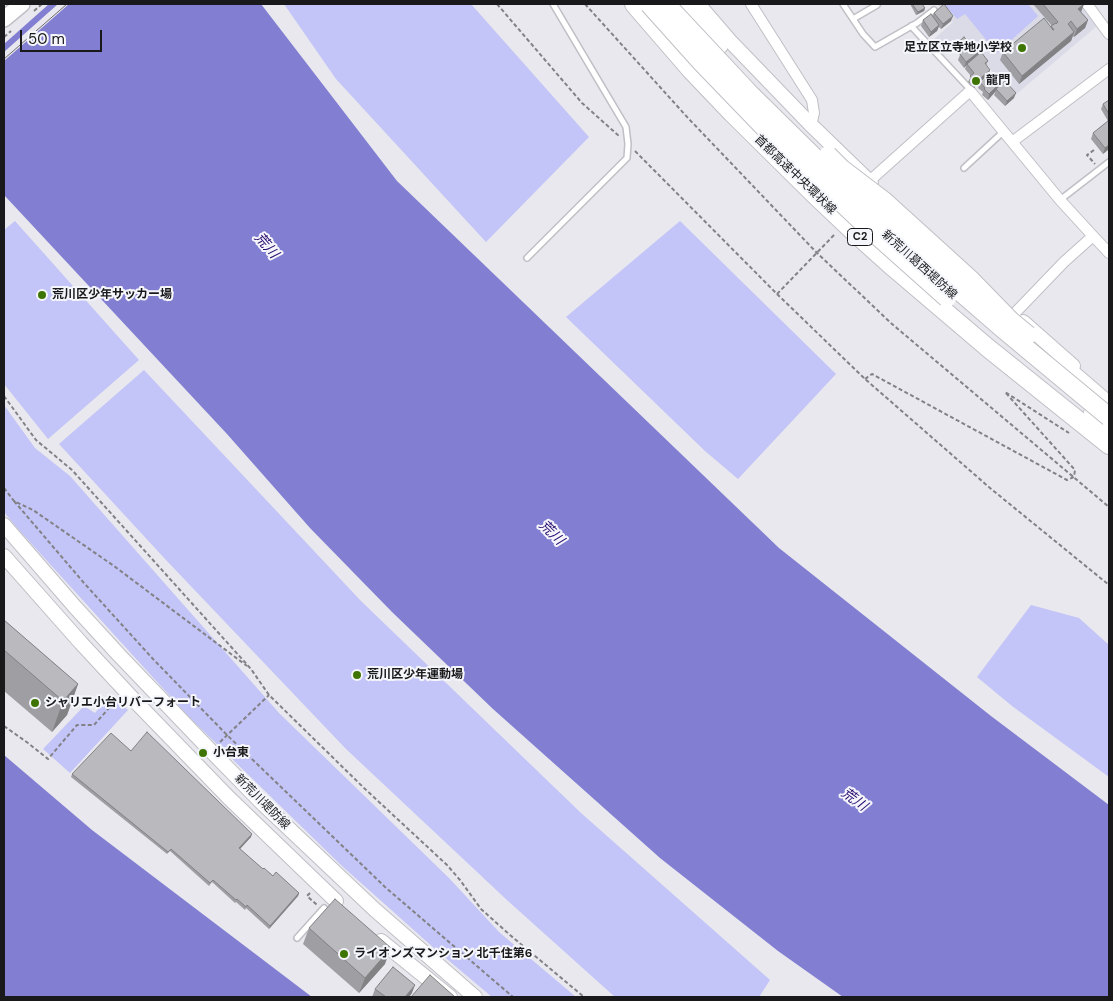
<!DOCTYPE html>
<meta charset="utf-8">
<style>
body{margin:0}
#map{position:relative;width:1113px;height:1001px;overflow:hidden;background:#e8e8ee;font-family:"DM Sans",sans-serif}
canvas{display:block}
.frame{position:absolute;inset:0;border:5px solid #19191b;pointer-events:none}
.scale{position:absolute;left:20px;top:30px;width:82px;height:22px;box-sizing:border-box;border:2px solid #19191b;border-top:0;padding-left:6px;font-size:15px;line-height:18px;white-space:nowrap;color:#19191b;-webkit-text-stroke:4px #f5f6fb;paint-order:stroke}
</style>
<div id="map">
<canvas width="1113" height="1001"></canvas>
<div class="frame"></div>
<div class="scale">50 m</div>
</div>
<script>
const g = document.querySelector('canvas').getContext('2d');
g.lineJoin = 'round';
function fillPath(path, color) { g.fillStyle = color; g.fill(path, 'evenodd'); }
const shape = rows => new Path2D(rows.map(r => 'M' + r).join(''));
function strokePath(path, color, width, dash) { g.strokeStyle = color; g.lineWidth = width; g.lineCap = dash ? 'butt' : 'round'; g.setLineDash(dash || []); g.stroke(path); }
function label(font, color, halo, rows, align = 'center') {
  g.font = font + ' "DM Sans","Noto Sans JP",sans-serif'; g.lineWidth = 4; g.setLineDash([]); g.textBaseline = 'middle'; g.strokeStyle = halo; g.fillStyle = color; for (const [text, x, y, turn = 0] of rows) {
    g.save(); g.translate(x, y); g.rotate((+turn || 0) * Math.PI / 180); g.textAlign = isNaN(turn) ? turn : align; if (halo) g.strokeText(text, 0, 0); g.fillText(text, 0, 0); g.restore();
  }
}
fillPath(shape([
 [937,4,1081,4,1097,26,1013,97,965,37,944,55,932,41,953,22]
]), '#dadbe7');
fillPath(shape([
 [284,4,471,4,589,137,486,242,336,79],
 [944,4,1028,4,1038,16,997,53,965,14,957,19],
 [15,221,139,360,48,439,4,384,4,230],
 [680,221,836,374,738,479,705,451,566,317],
 [144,370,361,601,581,813,770,980,759,997,615,997,508,901,346,749,166,560,59,444],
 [4,405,35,448,70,476,279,713,449,878,499,932,576,997,492,997,435,949,342,866,189,717,18,529,4,512],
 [1031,605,1079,618,1109,645,1109,777,1012,706,977,677],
 [111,694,128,710,70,773,43,749,84,706,95,713]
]), '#c3c4f7');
fillPath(shape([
 [4,4,261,4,397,181,779,548,991,716,1109,805,1109,997,843,997,778,951,660,858,493,709,392,612,310,528,227,434,4,195],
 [4,755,92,830,312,997,4,997]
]), '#827fd2');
fillPath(shape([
 [4,4,49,4,4,44],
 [58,4,69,4,4,61,4,52]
]), '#e8e8ee');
const service = shape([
 [843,4,863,34,875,47,917,23,934,10],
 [853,19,877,5,876,4],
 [911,26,968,87,970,91],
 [964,168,1003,132],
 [1060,200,1109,162],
 [527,258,627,158,628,144,626,127,553,4],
 [297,938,324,908,329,913]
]);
const minor = shape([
 [751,4,812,100,814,113,811,125],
 [1087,4,1109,34],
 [1012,142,1109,69],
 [865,185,970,91,1060,200,1093,236,1109,253],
 [1014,314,1064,262,1093,236]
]);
const secondary = shape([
 [698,4,730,41,811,125,871,183],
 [1023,322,1073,366],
 [1091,413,1109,428],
 [4,525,75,607,119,655,211,751,264,805,374,909,475,997],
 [4,556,81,643,133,699,229,798,336,901],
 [381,941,450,997]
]);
const primary = shape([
 [4,19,22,4]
]);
const motorway = shape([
 [634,4,691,70,732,113,816,196,855,233,894,268,988,348,1109,445],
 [683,4,719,45],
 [1058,362,1109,406]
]);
strokePath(service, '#bfbfc5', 8);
strokePath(minor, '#bfbfc5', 12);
strokePath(secondary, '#bfbfc5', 16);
strokePath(primary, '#bfbfc5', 18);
strokePath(motorway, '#bfbfc5', 20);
strokePath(shape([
 [497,4,582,103,619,136],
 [585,4,688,118,817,253,892,324,1109,507],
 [34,11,42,4],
 [4,37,11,31],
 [1094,150,1087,155,1095,164],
 [635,151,777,294,865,379,990,488,1109,585],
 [777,294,835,234],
 [865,379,872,374,1067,480,1074,477,1075,470,1005,392,1069,433],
 [4,396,36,440,72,470,251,669,269,695,364,788,447,865,460,880,481,909,510,935,584,997],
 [4,488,14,501,33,510,114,566,247,666],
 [14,501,84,583,153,659,227,735,385,887,513,997],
 [4,726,28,743,48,759,77,725,94,725,117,699],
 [220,742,269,695],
 [310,893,307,896,317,905]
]), '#828286', 2, [4, 2.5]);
strokePath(service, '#fff', 5);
strokePath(minor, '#fff', 10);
strokePath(secondary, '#fff', 14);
strokePath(primary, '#fff', 15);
strokePath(motorway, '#fff', 18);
strokePath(shape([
 [4,59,67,4]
]), '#6c6c70', 1);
const motorwayBridge = shape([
 [649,4,701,62,782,146,864,224,947,298],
 [666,4,751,95,872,214,912,250,1003,329,1109,417],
 [828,155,842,169,884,201,971,280,1011,321,1028,335]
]);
strokePath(motorwayBridge, '#bfbfc5', 20, []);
strokePath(motorwayBridge, '#fff', 18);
fillPath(shape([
 [910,4,922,4,925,8,924,11,916,15],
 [1033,4,1084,4,1081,12,1088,20,1085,28,1074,37,1073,36,1071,41,1019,84,1000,60,1003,52,1051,27,1052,26],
 [934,13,951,21,941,29,939,27,937,31,929,37,921,26,923,20,932,16],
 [955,45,971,45,980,51,979,54,988,61,986,65,989,74,998,88,1014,98,1005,106,994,95,996,91,988,100,982,95,983,92,978,88,980,83,974,88,968,82,971,76,965,69,966,66,964,68,958,60,960,55,954,48],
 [1109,100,1109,149,1103,154,1091,139,1093,133,1108,121,1101,109,1103,104],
 [4,620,78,684,67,715,52,732,4,691],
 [131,751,251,837,240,849,263,869,299,893,298,896,269,929,246,908,245,910,236,902,235,903,212,882,209,886,170,851,167,854,71,777,72,774],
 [309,928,385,964,359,993,303,944],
 [375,989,412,993,409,997,372,997]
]), '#9f9fa3');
fillPath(shape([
 [1084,4,1081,12,1078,9],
 [925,8,924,11,916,15,918,12],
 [953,16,951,21,941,29,943,24],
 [1088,20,1085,28,1074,37,1077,29],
 [939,25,937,31,929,37,931,32],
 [1074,32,1071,41,1019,84,1022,76],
 [980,51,978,57,967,64,964,68,966,62],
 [990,70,988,75,974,88,976,82],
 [999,84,997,90,996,89,996,91,988,100,989,94],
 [1016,93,1014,98,1005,106,1007,101],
 [1109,145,1109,149,1103,154,1105,148],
 [78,684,67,715,52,732,63,701],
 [252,834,251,837,238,851,239,848],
 [299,893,298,896,269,929,270,926],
 [391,948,385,964,359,993,365,978],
 [415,985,412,993,409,997,405,997]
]), '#828285');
const building = shape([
 [912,4,922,4,925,8,918,12,912,4],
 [944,4,953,16,943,24,934,13,944,4],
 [1043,4,1084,4,1078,9,1088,20,1077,29,1071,21,1068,24,1074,32,1022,76,1003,52,1044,18,1053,30,1054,30,1051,26,1056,23,1056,24,1058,22,1043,4],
 [931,14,939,25,931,32,923,20,931,14],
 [964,37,971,45,961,53,955,45,964,37],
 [973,43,980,51,966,62,960,54,973,43],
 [981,52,988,61,985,63,990,70,976,82,970,76,974,73,967,64,981,52],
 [988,74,999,84,989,94,984,89,985,88,980,82,988,74],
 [1005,81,1016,93,1007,101,996,89,1005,81],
 [1109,100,1109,114,1103,104,1109,100],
 [1108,121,1109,122,1109,145,1105,148,1093,133,1108,121],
 [4,620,78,684,63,701,4,650,4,620],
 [147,732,252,834,239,848,263,869,264,868,273,876,276,872,299,893,270,926,247,905,246,907,237,899,236,900,213,880,210,883,171,849,168,852,72,774,111,733,131,751,147,732],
 [335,899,391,948,365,978,309,928,335,899],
 [393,967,415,985,405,997,386,997,375,989,393,967],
 [430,975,455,997,411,997,430,975]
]);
fillPath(building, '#b9b9be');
strokePath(building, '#828285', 1);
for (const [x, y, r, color] of [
 [1022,48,5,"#3e7502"],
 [976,81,5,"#3e7502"],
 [42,295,5,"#3e7502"],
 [357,675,5,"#3e7502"],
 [35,703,5,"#3e7502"],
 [203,753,5,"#3e7502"],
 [344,954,5,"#3e7502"]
]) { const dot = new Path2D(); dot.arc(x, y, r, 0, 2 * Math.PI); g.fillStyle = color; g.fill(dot); strokePath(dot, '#f5f6fb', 2); }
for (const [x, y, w] of [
 [860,237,25]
]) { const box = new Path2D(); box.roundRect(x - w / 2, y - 8.5, w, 17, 4); g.fillStyle = '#f5f6fb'; g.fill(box); strokePath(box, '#19191b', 1); }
label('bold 11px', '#19191b', null, [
 ["C2",860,237]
]);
label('bold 12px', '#19191b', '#f5f6fb', [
 ["足立区立寺地小学校",1012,48,"right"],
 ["龍門",986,81],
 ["荒川区少年サッカー場",52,295],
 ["荒川区少年運動場",367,675],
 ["シャリエ小台リバーフォート",45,703],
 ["小台東",213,753],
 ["ライオンズマンション 北千住第6",354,954]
], 'left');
label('12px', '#19191b', '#f5f6fb', [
 ["首都高速中央環状線",795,175,44],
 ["新荒川葛西堤防線",919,265,42],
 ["新荒川堤防線",262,802,45]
]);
label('italic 14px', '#280b70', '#f5f6fb', [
 ["荒川",266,246,49],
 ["荒川",551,533,44],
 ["荒川",854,800,36]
]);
</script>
